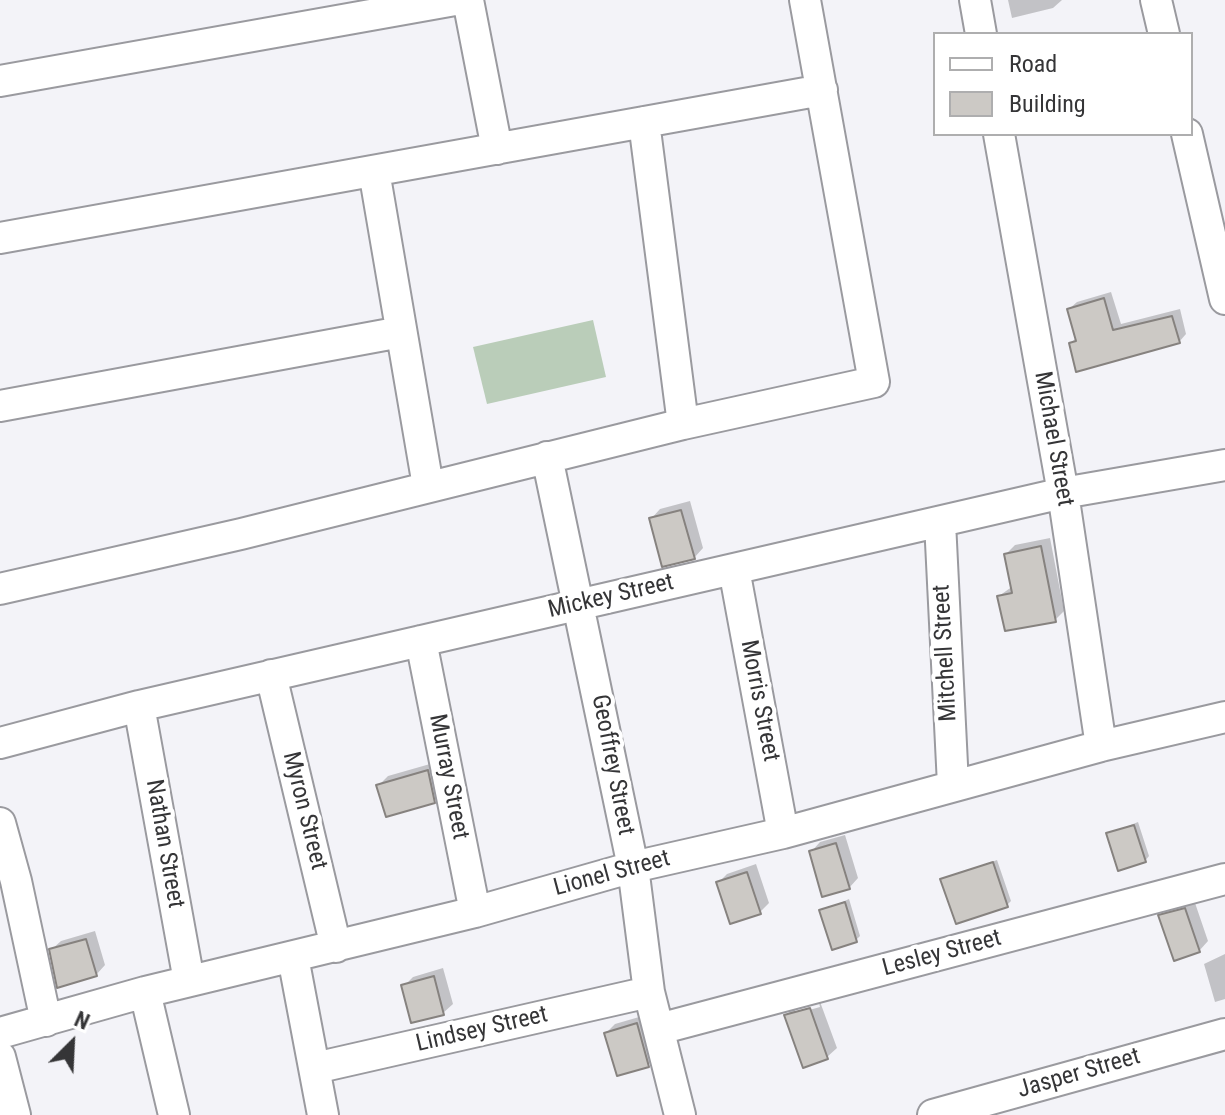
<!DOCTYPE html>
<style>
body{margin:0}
#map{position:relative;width:1225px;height:1115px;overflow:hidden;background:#f3f3f8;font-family:"Roboto Condensed",sans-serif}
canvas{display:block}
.legend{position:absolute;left:933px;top:32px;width:260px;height:104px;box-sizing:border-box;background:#fff;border:2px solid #aeaeaf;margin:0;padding:10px 14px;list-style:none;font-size:24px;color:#353537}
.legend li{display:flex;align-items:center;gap:16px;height:40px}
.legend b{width:40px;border:2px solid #aeaeaf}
.north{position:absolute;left:32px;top:1003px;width:80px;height:80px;-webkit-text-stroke:6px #fff;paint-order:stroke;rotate:24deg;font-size:22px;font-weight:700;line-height:32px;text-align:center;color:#353537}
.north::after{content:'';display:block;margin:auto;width:28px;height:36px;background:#353537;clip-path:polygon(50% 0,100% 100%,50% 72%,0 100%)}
</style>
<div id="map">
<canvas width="1225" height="1115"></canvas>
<ul class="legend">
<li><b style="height:10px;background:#fff"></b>Road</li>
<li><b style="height:22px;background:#ccc9c5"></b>Building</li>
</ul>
<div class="north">N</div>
</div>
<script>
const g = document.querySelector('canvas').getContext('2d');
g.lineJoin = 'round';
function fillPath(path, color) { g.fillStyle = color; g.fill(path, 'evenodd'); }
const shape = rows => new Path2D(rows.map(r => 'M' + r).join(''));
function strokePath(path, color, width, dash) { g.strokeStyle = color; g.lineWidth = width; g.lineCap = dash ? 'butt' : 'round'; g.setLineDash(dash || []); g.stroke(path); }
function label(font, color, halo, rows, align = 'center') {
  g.font = font + ' "Roboto Condensed",sans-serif'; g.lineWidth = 8; g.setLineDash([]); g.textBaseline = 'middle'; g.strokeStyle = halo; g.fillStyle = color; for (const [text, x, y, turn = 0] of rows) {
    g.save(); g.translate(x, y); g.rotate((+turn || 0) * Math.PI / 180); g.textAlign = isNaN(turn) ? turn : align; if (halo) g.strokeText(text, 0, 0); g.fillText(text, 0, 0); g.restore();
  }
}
fillPath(shape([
 [593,320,606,377,487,404,473,347]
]), '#bacdb9');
fillPath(shape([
 [1008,0,1062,0,1053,8,1012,18],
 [1111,292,1121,324,1180,309,1186,334,1179,342,1071,343,1077,337,1069,309,1077,302],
 [690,501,703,548,694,558,651,519,660,509],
 [1050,538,1064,611,1055,620,999,596,1013,586,1006,554,1015,545],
 [437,762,443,792,434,802,379,785,388,776],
 [1138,822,1149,856,1145,861,1108,834],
 [845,835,858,878,849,888,811,852,820,842],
 [997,860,1011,901,1007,905,943,880],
 [756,864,769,903,760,912,718,883,727,874],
 [849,899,860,936,856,940,822,911],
 [1194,900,1208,941,1199,951,1161,916,1170,906],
 [95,931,105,965,96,975,51,950,61,941],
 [1225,954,1225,999,1215,1002,1204,964],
 [443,968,453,1004,443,1013,404,986,413,977],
 [819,999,837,1048,827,1057,786,1015,795,1006],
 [819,1003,820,1007,795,1014,795,1010],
 [646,1015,658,1056,648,1065,606,1033,615,1024]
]), '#0003');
const building = shape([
 [1104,298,1113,330,1172,316,1180,343,1076,372,1069,343,1076,341,1067,309,1104,298],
 [681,510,695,559,662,567,649,518,681,510],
 [1041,546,1056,622,1005,631,997,596,1012,593,1004,554,1041,546],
 [428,770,435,803,386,817,376,785,428,770],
 [1134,825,1146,862,1118,871,1106,833,1134,825],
 [836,843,850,889,822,897,809,851,836,843],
 [993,862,1008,907,956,924,940,879,993,862],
 [747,872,761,914,730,924,716,882,747,872],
 [845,902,857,942,832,950,819,910,845,902],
 [1185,908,1200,952,1174,961,1158,915,1185,908],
 [86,939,97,976,57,988,49,949,86,939],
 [434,976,444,1015,411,1023,401,985,434,976],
 [810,1008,828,1059,803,1068,784,1015,810,1008],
 [637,1023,649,1067,617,1076,604,1033,637,1023]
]);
fillPath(building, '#ccc9c5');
strokePath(building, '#86827f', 2);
const minor = shape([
 [468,0,497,149],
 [975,0,981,34],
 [1156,0,1164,34],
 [0,81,455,0],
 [644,122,683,424],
 [999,134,1063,493,1101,746],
 [1187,134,1225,299],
 [374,171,428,486],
 [0,238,822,90],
 [0,406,401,332],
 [547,457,633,867,649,992,680,1115],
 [940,522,953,785],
 [734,569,783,833],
 [0,589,241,534,683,424,874,382,805,0],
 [421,641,475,912],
 [271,675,336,947],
 [139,706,189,981],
 [0,743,139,706,1063,493,1225,465],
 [0,823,16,881,46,1021],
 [293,957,323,1115],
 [145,992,174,1115],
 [659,1029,1225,879],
 [0,1033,145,992,475,912,633,867,783,833,1101,746,1225,717],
 [0,1057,15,1115],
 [315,1068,649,992],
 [933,1115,1225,1034]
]);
strokePath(minor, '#9a9a9f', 34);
strokePath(minor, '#fff', 30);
label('24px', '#353537', '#fff', [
 ["Michael Street",1053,439,80],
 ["Mickey Street",611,597,-13],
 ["Mitchell Street",946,653,-93],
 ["Morris Street",759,701,79],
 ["Geoffrey Street",612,765,79],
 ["Murray Street",448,777,79],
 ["Myron Street",304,811,76],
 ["Nathan Street",164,844,80],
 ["Lionel Street",612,874,-15],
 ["Lesley Street",942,954,-15],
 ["Lindsey Street",482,1030,-13],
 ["Jasper Street",1079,1074,-16]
]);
</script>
